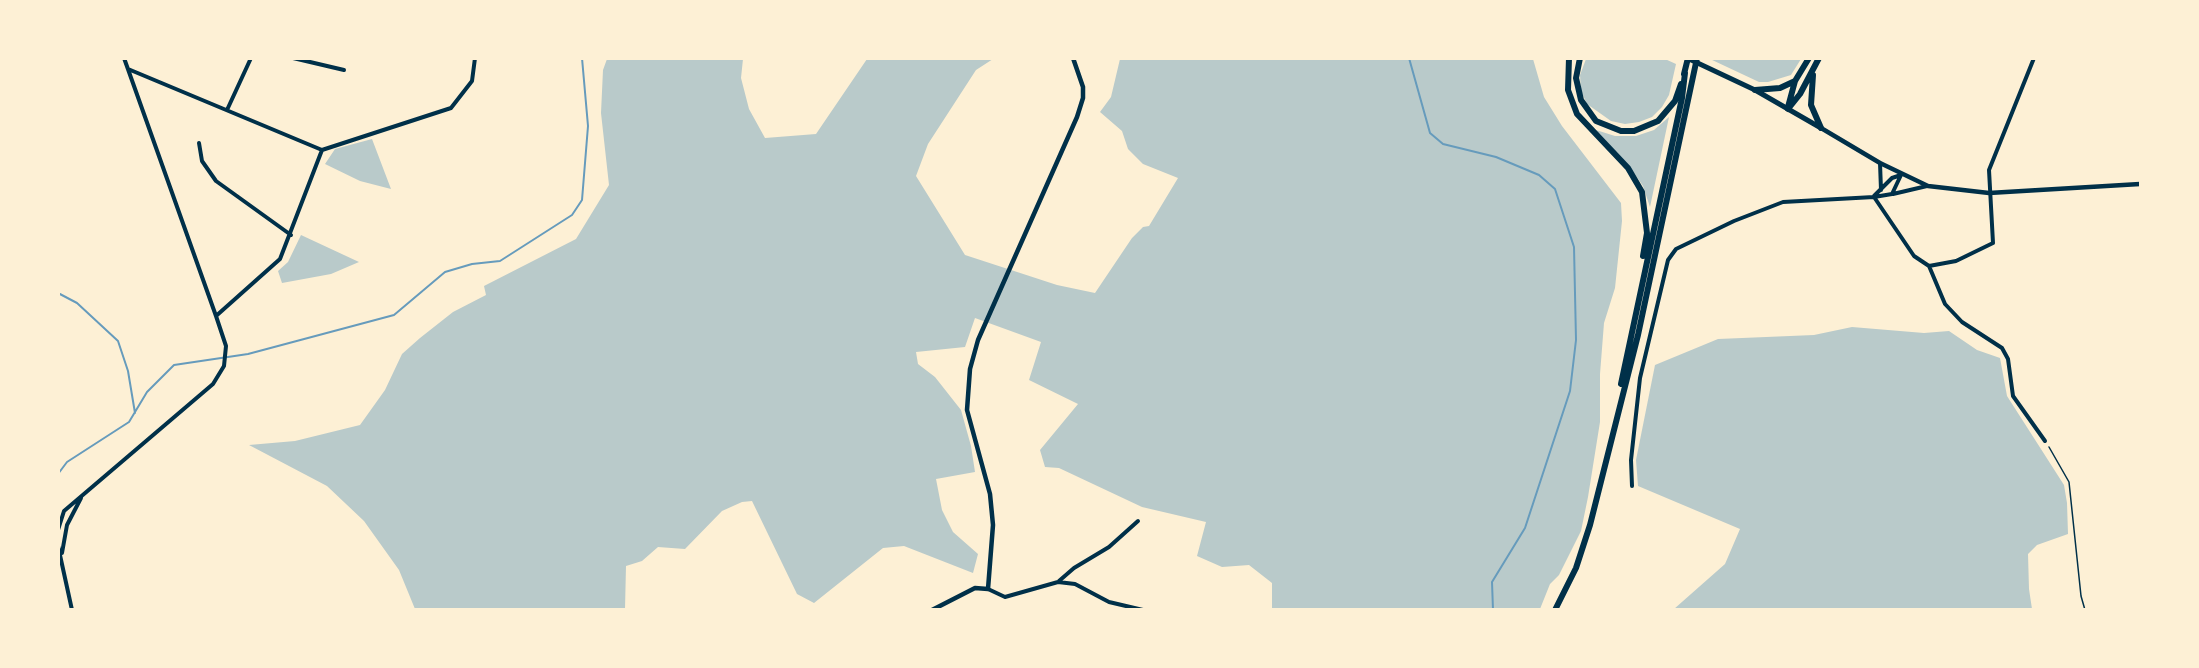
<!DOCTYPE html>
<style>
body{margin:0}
#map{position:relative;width:2199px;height:668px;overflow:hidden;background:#fdf0d5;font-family:"Space Grotesk",sans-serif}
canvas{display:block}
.frame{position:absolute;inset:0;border:60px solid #fdf0d5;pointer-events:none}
</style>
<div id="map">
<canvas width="2199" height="668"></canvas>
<div class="frame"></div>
</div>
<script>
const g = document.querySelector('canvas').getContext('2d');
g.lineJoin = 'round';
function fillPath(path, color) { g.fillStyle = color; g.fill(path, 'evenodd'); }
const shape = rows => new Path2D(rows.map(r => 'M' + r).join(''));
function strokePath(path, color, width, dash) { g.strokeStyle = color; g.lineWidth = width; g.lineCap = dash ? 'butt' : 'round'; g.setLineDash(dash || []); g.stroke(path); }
fillPath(shape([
 [607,59,743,59,741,78,749,109,765,138,816,134,867,59,993,59,976,70,928,144,916,176,965,255,1057,285,1095,293,1132,238,1143,227,1149,226,1178,178,1143,164,1128,149,1122,131,1100,112,1111,97,1120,59,1533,59,1544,97,1562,126,1621,203,1622,221,1615,288,1604,323,1600,374,1600,422,1588,497,1581,531,1559,575,1550,584,1540,609,1272,609,1272,583,1249,565,1222,567,1197,556,1206,522,1142,507,1059,468,1045,467,1040,450,1078,404,1029,380,1041,342,975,318,965,347,916,352,918,364,935,377,961,410,971,446,975,472,936,479,942,510,953,532,978,554,973,573,904,546,883,548,814,603,797,594,752,501,742,502,722,511,685,549,658,547,642,561,626,566,625,609,415,609,399,570,364,521,327,486,249,445,295,441,360,425,385,390,402,354,420,338,453,312,486,295,484,286,576,239,609,185,601,113,603,70],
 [1586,59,1665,59,1676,64,1669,95,1662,107,1652,117,1639,122,1625,124,1611,121,1587,104,1581,91,1580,75],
 [1710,59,1801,59,1791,75,1768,82,1759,82],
 [1669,117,1650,207,1643,186,1630,167,1596,130,1615,136,1636,136,1654,130],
 [372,139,391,189,360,181,325,164,335,149],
 [301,235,359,262,331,274,282,283,278,271,288,262],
 [1852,327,1924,333,1949,331,1977,350,2000,358,2007,396,2064,485,2067,503,2068,534,2037,545,2028,554,2029,589,2032,609,1674,609,1725,564,1740,529,1638,486,1636,460,1655,365,1718,339,1814,335]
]), '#b9caca');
strokePath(shape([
 [1409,58,1430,133,1443,144,1496,157,1539,175,1555,189,1574,247,1576,340,1570,391,1525,528,1492,582,1493,610],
 [58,293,77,303,118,341,128,371,135,413],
 [58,474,67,462,129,422,147,392,174,365,248,354,394,315,445,272,472,264,500,261,572,215,582,200,588,126,582,58]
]), '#669bbc', 2);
strokePath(shape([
 [2049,447,2069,482,2081,596,2085,610]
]), '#003049', 1.5);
strokePath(shape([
 [293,58,344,70],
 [128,69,322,150],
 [227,110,251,58],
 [199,143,202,161,216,181,291,235],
 [1880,163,1881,190],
 [1893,194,1927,186],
 [1874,196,1892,178,1901,175],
 [1874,197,1892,194,1901,175],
 [1929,266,1956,261,1993,243,1989,170,2034,58],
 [216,316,280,259,322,150,451,108,472,81,475,58],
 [1632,486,1631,460,1640,378,1668,260,1676,249,1734,221,1783,202,1874,197,1914,256,1929,266,1945,304,1962,322,2002,348,2008,359,2013,396,2045,441],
 [58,530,64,511,213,384,224,366,226,346,216,316,124,58],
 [58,546,72,610],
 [62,553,67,525,81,498],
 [1059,581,1074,568,1109,547,1138,521],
 [988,589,1005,597,1058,582,1075,584,1109,602,1143,610]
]), '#003049', 4);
strokePath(shape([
 [1821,128,1880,163,1928,186,1989,193,2140,184],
 [932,610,975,588,988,589,993,525,990,494,967,410,970,369,978,340,1077,117,1083,98,1083,87,1073,58]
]), '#003049', 4.5);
strokePath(shape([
 [1687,58,1755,90,1821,128]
]), '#003049', 5);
strokePath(shape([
 [1569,58,1568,90,1577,114,1628,168,1642,192,1647,233,1643,256],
 [1580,58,1576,78,1581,100,1596,121,1621,131,1634,131,1658,121,1675,101,1681,84],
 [1684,74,1688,58],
 [1813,75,1811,105,1821,128],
 [1755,90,1780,88,1795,81],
 [1788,107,1795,81,1809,58],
 [1788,109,1800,94,1819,58],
 [1621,384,1682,98,1685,73],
 [1555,610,1576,568,1590,525,1638,335,1697,58]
]), '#003049', 6);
</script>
